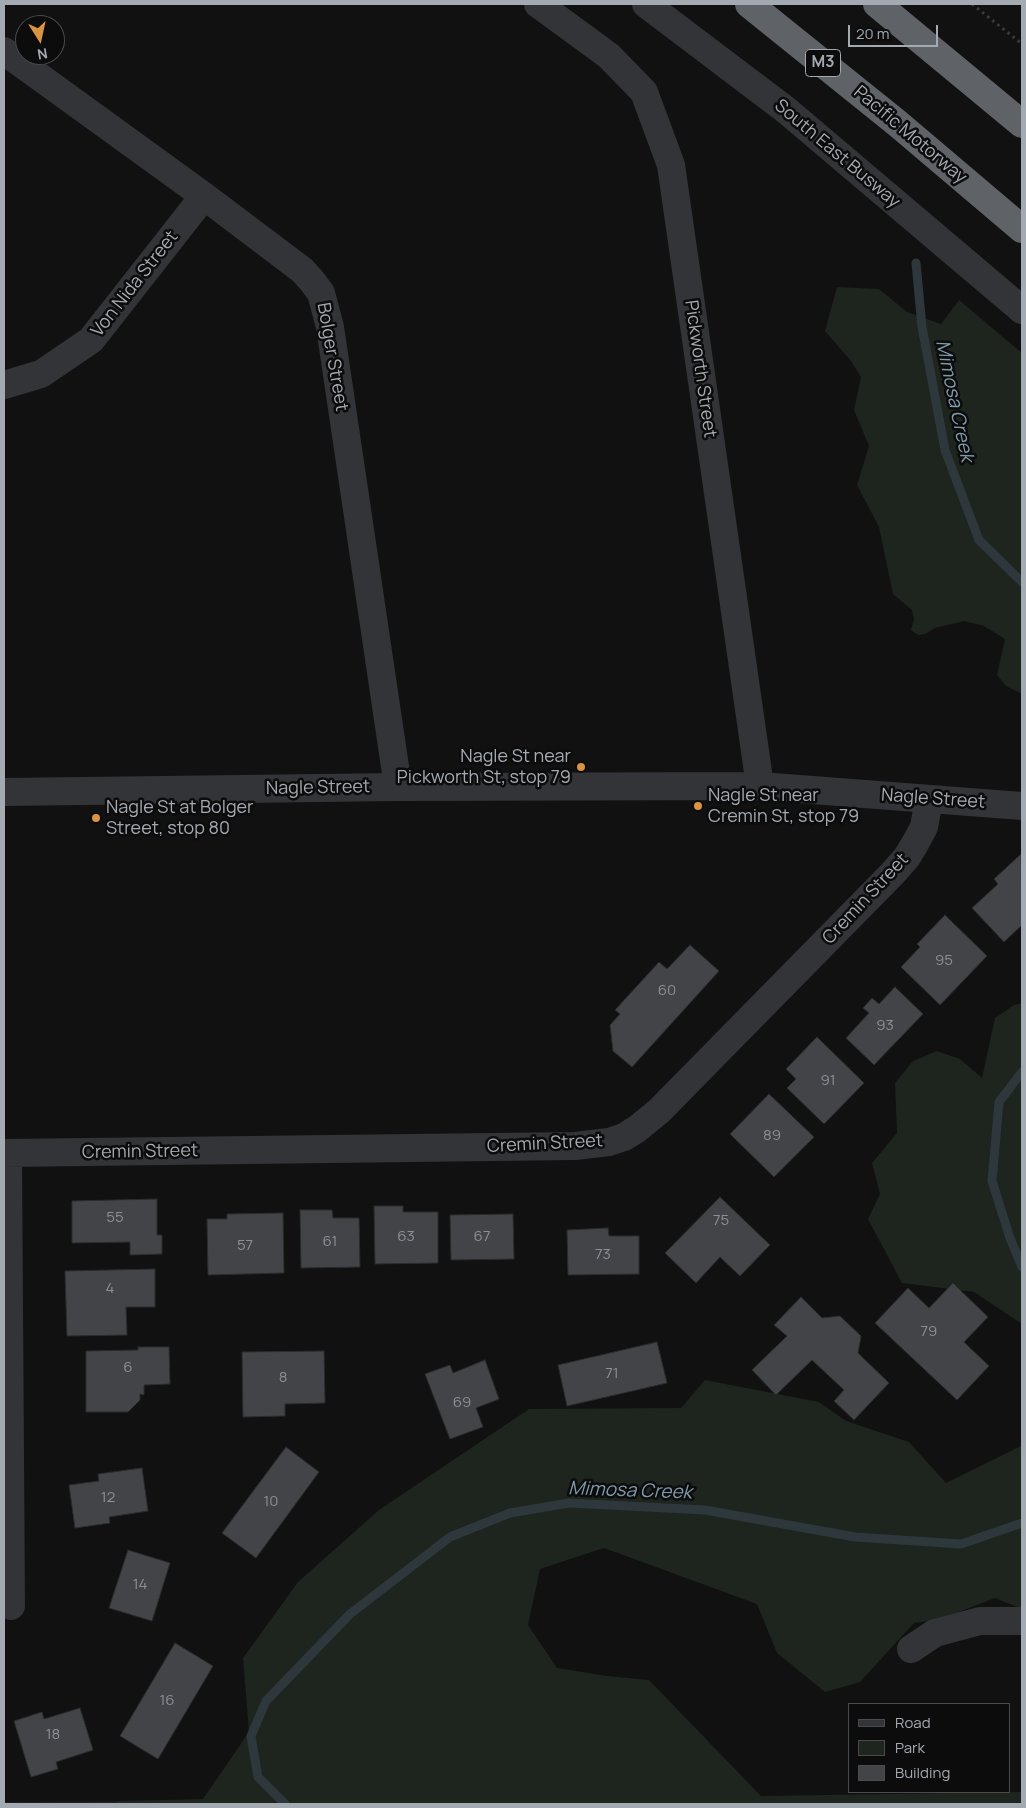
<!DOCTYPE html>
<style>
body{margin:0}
#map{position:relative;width:1026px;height:1808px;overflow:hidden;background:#111112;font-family:Manrope,sans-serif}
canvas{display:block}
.frame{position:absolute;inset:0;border:5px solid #a4aab1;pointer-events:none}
.legend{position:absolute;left:848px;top:1703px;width:162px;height:90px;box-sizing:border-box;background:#0c0c0d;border:1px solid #494b4f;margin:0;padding:6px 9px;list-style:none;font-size:15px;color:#a4aab1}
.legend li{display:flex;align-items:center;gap:10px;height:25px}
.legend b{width:25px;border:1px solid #494b4f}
.north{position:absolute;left:15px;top:15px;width:50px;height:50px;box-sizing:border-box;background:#0c0c0d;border:1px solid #494b4f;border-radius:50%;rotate:170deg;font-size:14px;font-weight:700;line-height:20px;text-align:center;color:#a4aab1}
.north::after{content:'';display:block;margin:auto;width:18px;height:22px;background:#da9441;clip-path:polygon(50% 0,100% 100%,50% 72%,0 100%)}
.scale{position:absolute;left:848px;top:25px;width:90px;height:22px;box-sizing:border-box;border:2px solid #a4aab1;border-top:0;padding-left:6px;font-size:15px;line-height:18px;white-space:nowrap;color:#a4aab1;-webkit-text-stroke:4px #0c0c0d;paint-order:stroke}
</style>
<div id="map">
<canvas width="1026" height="1808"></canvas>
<div class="frame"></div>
<ul class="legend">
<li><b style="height:6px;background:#333437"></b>Road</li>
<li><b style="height:14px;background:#1e241e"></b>Park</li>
<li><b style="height:14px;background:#434447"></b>Building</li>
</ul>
<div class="north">N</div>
<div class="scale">20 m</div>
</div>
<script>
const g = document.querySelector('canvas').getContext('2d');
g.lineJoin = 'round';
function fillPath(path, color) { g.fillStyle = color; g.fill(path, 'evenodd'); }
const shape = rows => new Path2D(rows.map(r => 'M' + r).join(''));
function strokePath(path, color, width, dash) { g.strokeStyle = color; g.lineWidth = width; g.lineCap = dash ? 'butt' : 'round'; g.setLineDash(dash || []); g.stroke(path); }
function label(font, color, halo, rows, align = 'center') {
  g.font = font + ' Manrope,sans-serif'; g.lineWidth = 5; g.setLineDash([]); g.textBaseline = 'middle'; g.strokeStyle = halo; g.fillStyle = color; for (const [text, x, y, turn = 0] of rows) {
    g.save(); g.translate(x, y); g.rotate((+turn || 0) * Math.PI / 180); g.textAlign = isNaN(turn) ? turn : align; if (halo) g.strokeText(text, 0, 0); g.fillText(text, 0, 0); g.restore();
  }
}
fillPath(shape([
 [117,1801,117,1804,4,1804,4,1802]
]), '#1d1d1f');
fillPath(shape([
 [837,287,879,289,907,312,941,324,959,300,1022,353,1022,692,1020,693,1006,686,997,675,1005,639,984,626,964,621,935,628,925,634,918,635,911,630,914,619,912,610,893,594,879,527,857,485,869,446,854,410,861,377,851,361,825,331],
 [1022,1003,1022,1324,974,1292,902,1283,868,1219,880,1194,872,1163,897,1133,895,1083,913,1061,937,1051,960,1059,982,1078,995,1018,1014,1005],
 [705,1380,819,1402,846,1421,909,1442,946,1483,1021,1446,1022,1400,1022,1609,995,1598,938,1620,914,1623,860,1682,825,1692,777,1653,757,1604,604,1548,540,1569,528,1625,557,1668,607,1676,649,1680,761,1796,1022,1792,1022,1804,117,1804,117,1801,203,1799,249,1732,243,1658,298,1582,379,1510,529,1409,681,1408]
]), '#1e241e');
strokePath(shape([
 [916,263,922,327,945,450,979,540,1022,582],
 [1022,1072,999,1102,992,1181,1010,1238,1022,1267],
 [285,1804,258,1777,251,1736,266,1701,350,1614,450,1537,510,1513,569,1503,705,1510,855,1537,961,1544,1022,1523]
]), '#2e373b', 9);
const building = shape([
 [1021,854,1022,925,1004,942,972,908,998,884,994,879,1021,854],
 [945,915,987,956,940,1005,901,967,920,947,917,944,945,915],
 [690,945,719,971,632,1067,613,1051,610,1025,620,1014,615,1010,659,962,667,969,690,945],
 [895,987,923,1014,874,1065,846,1038,869,1013,863,1008,872,998,879,1004,895,987],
 [817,1037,864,1083,824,1124,787,1088,796,1079,786,1069,817,1037],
 [769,1094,814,1137,774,1177,730,1134,769,1094],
 [720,1197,770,1245,740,1276,720,1257,696,1283,665,1253,720,1197],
 [157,1199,157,1235,162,1235,162,1254,130,1255,130,1242,72,1243,72,1201,157,1199],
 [374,1206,403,1206,403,1212,438,1212,438,1263,375,1264,374,1206],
 [300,1210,332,1210,333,1218,359,1218,360,1267,301,1268,300,1210],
 [283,1213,284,1273,208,1275,207,1219,227,1219,227,1214,283,1213],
 [513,1214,514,1259,451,1260,450,1215,513,1214],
 [608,1228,609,1236,639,1236,639,1274,568,1275,567,1230,608,1228],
 [155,1269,155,1307,126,1307,127,1335,67,1336,65,1271,155,1269],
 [953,1283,988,1317,964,1342,989,1366,957,1400,875,1323,908,1288,929,1308,953,1283],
 [801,1297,822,1318,840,1316,861,1336,858,1353,889,1383,854,1420,834,1401,844,1390,812,1360,776,1395,752,1370,787,1336,774,1325,801,1297],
 [657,1342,667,1383,567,1406,558,1365,657,1342],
 [138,1347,169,1347,170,1384,144,1385,144,1395,140,1394,140,1400,128,1412,86,1412,86,1351,138,1350,138,1347],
 [324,1351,325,1403,285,1404,285,1416,243,1417,242,1352,324,1351],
 [485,1360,499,1399,476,1408,483,1427,450,1439,425,1374,450,1365,453,1373,485,1360],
 [286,1447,319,1472,256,1558,222,1533,286,1447],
 [142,1468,148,1511,109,1517,110,1523,75,1528,69,1485,99,1481,98,1474,142,1468],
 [128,1550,170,1563,152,1621,109,1608,128,1550],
 [175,1643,213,1666,158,1759,120,1736,175,1643],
 [80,1708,93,1750,56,1762,58,1769,31,1777,14,1721,42,1712,44,1719,80,1708]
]);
fillPath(building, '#434447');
strokePath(building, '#2b2c2e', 1);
strokePath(shape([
 [972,4,1022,44]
]), '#393b3e', 3, [2.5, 4]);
strokePath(shape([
 [538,4,609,56,644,92,671,165,760,786],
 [646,4,786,110,1022,310],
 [4,51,204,196,302,270,312,281,321,293,330,327,398,787],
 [4,385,41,374,91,340,204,196],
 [4,792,398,787,760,786,1022,806],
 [4,1153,575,1146,609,1142,624,1137,637,1129,659,1111,893,873,907,857,916,842,924,827,929,799],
 [8,1153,11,1606],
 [911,1649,935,1633,980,1621,1022,1621]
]), '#333437', 28);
strokePath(shape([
 [749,4,897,123,1022,229],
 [877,4,1022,124]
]), '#5f6267', 28);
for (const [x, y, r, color] of [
 [581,767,5,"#da9441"],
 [698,806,5,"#da9441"],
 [96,818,5,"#da9441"]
]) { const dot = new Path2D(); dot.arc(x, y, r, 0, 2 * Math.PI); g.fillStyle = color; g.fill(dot); strokePath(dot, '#0c0c0d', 2); }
label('15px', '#8c9096', null, [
 ["95",944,961],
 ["60",667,991],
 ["93",885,1026],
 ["91",828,1081],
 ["89",772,1136],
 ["55",115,1218],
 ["75",721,1221],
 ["63",406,1237],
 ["67",482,1237],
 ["61",330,1242],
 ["57",245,1246],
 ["73",603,1255],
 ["4",110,1289],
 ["79",929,1332],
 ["6",128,1368],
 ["71",612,1374],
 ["8",283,1378],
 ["69",462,1403],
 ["12",108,1498],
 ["10",271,1502],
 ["14",140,1585],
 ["16",167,1701],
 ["18",53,1735]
]);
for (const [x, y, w] of [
 [823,63,35]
]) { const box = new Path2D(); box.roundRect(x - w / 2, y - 13.5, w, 27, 4); g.fillStyle = '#0c0c0d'; g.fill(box); strokePath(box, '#a4aab1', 1); }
label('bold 16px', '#a4aab1', null, [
 ["M3",823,63]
]);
label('18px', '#a4aab1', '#0c0c0d', [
 ["Pacific Motorway",910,135,40],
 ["South East Busway",837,154,40],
 ["Von Nida Street",135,284,-52],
 ["Bolger Street",332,357,80],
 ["Pickworth Street",700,369,82],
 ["Nagle Street",318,788,-1],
 ["Nagle Street",933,799,4],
 ["Cremin Street",866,899,-47],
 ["Cremin Street",545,1144,-3],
 ["Cremin Street",140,1152,-1]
]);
label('18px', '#a4aab1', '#0c0c0d', [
 ["Nagle St near",571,757,"right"],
 ["Pickworth St, stop 79",571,778,"right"],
 ["Nagle St near",708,796],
 ["Cremin St, stop 79",708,817],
 ["Nagle St at Bolger",106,808],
 ["Street, stop 80",106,829]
], 'left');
label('italic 19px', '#7f9aa9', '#0c0c0d', [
 ["Mimosa Creek",954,401,78],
 ["Mimosa Creek",630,1491,2]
]);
</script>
